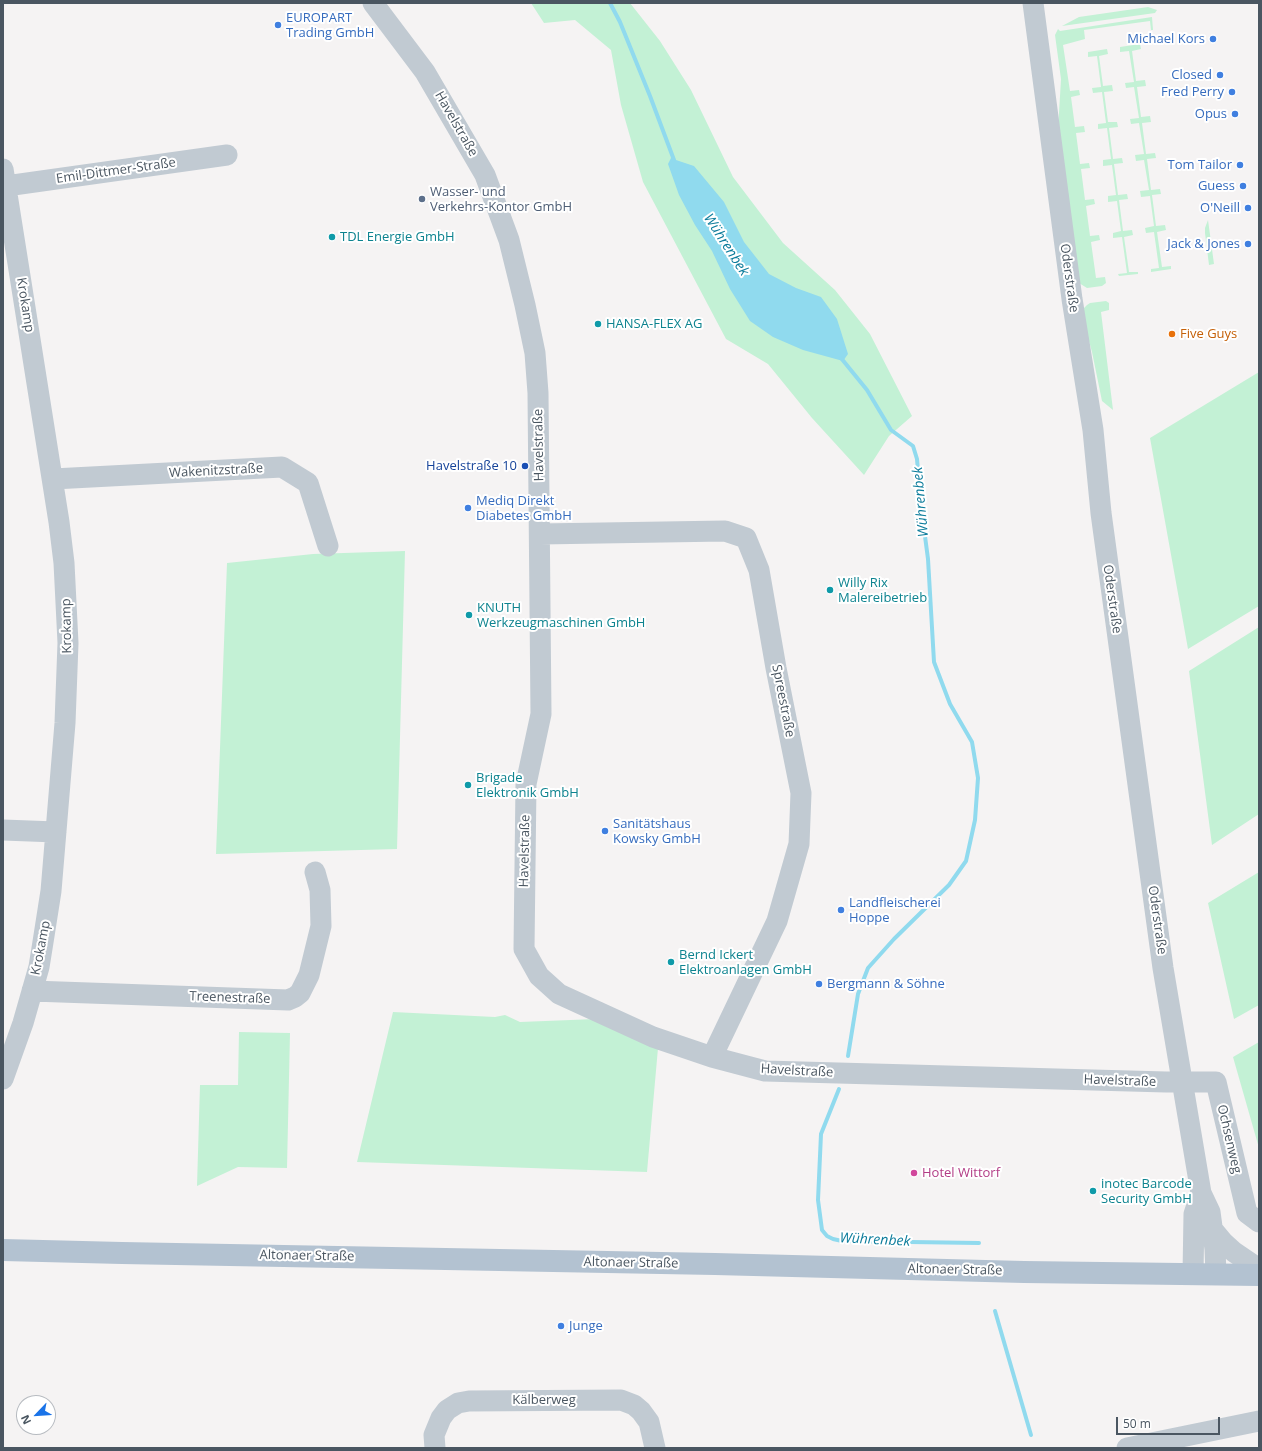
<!DOCTYPE html>
<meta charset="utf-8">
<style>
body{margin:0}
#map{position:relative;width:1262px;height:1451px;overflow:hidden;background:#f5f3f3;font-family:"Open Sans",sans-serif}
canvas{display:block}
.frame{position:absolute;inset:0;border:4px solid #4a5661;pointer-events:none}
.north{position:absolute;left:16px;top:1395px;width:40px;height:40px;box-sizing:border-box;background:#fff;border:1px solid #b7bbc0;border-radius:50%;rotate:245deg;font-size:11px;font-weight:700;line-height:16px;text-align:center;color:#4a5661}
.north::after{content:'';display:block;margin:auto;width:14px;height:18px;background:#1a73e8;clip-path:polygon(50% 0,100% 100%,50% 72%,0 100%)}
.scale{position:absolute;left:1116px;top:1417px;width:104px;height:18px;box-sizing:border-box;border:2px solid #4a5661;border-top:0;padding-left:5px;font-size:12px;line-height:14px;white-space:nowrap;color:#4a5661;-webkit-text-stroke:3px #fff;paint-order:stroke}
</style>
<div id="map">
<canvas width="1262" height="1451"></canvas>
<div class="frame"></div>
<div class="north">N</div>
<div class="scale">50 m</div>
</div>
<script>
const g = document.querySelector('canvas').getContext('2d');
g.lineJoin = 'round';
function fillPath(path, color) { g.fillStyle = color; g.fill(path, 'evenodd'); }
const shape = rows => new Path2D(rows.map(r => 'M' + r).join(''));
function strokePath(path, color, width, dash) { g.strokeStyle = color; g.lineWidth = width; g.lineCap = dash ? 'butt' : 'round'; g.setLineDash(dash || []); g.stroke(path); }
function label(font, color, halo, rows, align = 'center') {
  g.font = font + ' "Open Sans",sans-serif'; g.lineWidth = 4; g.setLineDash([]); g.textBaseline = 'middle'; g.strokeStyle = halo; g.fillStyle = color; for (const [text, x, y, turn = 0] of rows) {
    g.save(); g.translate(x, y); g.rotate((+turn || 0) * Math.PI / 180); g.textAlign = isNaN(turn) ? turn : align; if (halo) g.strokeText(text, 0, 0); g.fillText(text, 0, 0); g.restore();
  }
}
fillPath(shape([
 [531,3,630,3,660,41,691,90,733,177,783,243,835,290,870,334,912,416,889,436,864,475,812,418,768,364,726,339,643,182,621,105,611,50,575,20,544,23],
 [1148,7,1157,10,1155,13,1062,26,1079,17],
 [1152,17,1153,30,1151,30,1150,21,1084,30,1085,39,1063,45,1070,91,1079,90,1080,95,1071,97,1075,127,1084,126,1085,132,1076,133,1080,164,1089,163,1090,168,1081,169,1085,200,1094,199,1095,204,1086,206,1090,236,1099,235,1100,240,1091,242,1096,278,1105,277,1106,283,1102,286,1087,288,1079,283,1058,130,1061,79,1055,35,1058,29,1060,31],
 [1140,44,1141,49,1132,51,1136,81,1145,80,1146,86,1137,87,1141,117,1150,116,1151,122,1142,123,1146,154,1155,153,1156,158,1147,159,1151,190,1160,189,1161,194,1152,195,1156,226,1165,225,1166,230,1157,232,1162,267,1171,266,1171,269,1151,272,1151,269,1159,268,1154,232,1146,233,1145,228,1154,226,1150,196,1141,197,1140,191,1149,190,1144,160,1136,161,1135,155,1144,154,1139,123,1131,124,1130,119,1139,118,1134,87,1126,88,1125,83,1134,82,1129,51,1120,52,1120,47],
 [1107,49,1108,54,1099,56,1103,86,1112,85,1113,91,1104,92,1108,122,1117,122,1118,127,1109,128,1113,159,1122,158,1123,163,1114,164,1118,195,1127,194,1128,199,1119,200,1123,231,1132,230,1133,235,1124,237,1129,272,1138,272,1138,274,1119,276,1118,274,1127,273,1122,237,1113,238,1113,233,1121,231,1117,201,1108,202,1108,196,1116,195,1112,165,1103,166,1103,160,1111,159,1107,128,1098,129,1098,124,1106,123,1102,92,1093,93,1092,88,1101,87,1097,56,1088,57,1088,52],
 [1208,220,1214,264,1209,265,1205,233,1205,228],
 [1106,301,1109,303,1109,310,1101,312,1113,410,1102,401,1092,352,1082,316,1084,308,1087,305,1090,303],
 [1259,372,1259,606,1188,649,1150,438],
 [405,551,397,849,216,854,227,563,313,554],
 [1259,627,1259,814,1212,845,1189,671],
 [1259,872,1259,1005,1234,1019,1208,903],
 [393,1012,495,1017,505,1015,520,1022,596,1019,658,1048,647,1172,357,1162],
 [239,1032,290,1033,287,1168,238,1167,197,1186,200,1085,238,1085],
 [1259,1042,1259,1148,1233,1057]
]), '#c3f1d5');
fillPath(shape([
 [672,156,676,160,694,166,724,202,744,242,769,274,796,288,821,297,837,319,848,354,843,361,803,350,773,337,750,321,730,289,712,251,695,225,679,195,668,164]
]), '#90daee');
strokePath(shape([
 [610,3,620,22,650,96,674,160],
 [841,358,867,390,891,430,913,446,917,459,921,506,928,559,934,662,950,704,972,742,978,778,975,820,966,861,949,885,894,939,868,968,858,994,848,1056],
 [839,1089,821,1134,818,1200,822,1230,827,1236,833,1239,842,1241,979,1243],
 [995,1311,1031,1435]
]), '#90daee', 4);
strokePath(shape([
 [373,3,425,72,485,175,509,240,525,305,535,353,538,393,541,714,526,784,524,949,539,976,559,994,653,1037,712,1057,765,1071,1166,1082,1216,1082,1247,1213,1259,1222],
 [1033,3,1072,299,1093,430,1101,513,1163,968,1201,1193,1210,1212,1215,1249,1216,1274],
 [3,169,59,522,64,563,68,643,65,723,51,891,43,942,39,967,23,1023,3,1079],
 [6,186,227,155],
 [53,479,282,467,308,483,328,546],
 [540,534,725,531,746,538,759,570,776,668,801,793,799,844,777,921,712,1057],
 [3,830,56,832],
 [32,991,288,1000,295,997,300,993,309,975,321,926,320,890,315,872],
 [1213,1230,1223,1242,1234,1252,1259,1269],
 [1193,1274,1194,1214,1201,1193],
 [435,1448,434,1435,441,1418,447,1410,458,1403,469,1401,621,1400,634,1405,641,1411,649,1422,655,1448],
 [1127,1448,1259,1421]
]), '#c1cad2', 21);
strokePath(shape([
 [3,1250,122,1253,715,1264,1024,1272,1259,1275]
]), '#b3c2d1', 22);
for (const [x, y, r, color] of [
 [278,25,4,"#3f7fe0"],
 [1213,39,4,"#3f7fe0"],
 [1220,75,4,"#3f7fe0"],
 [1232,92,4,"#3f7fe0"],
 [1235,114,4,"#3f7fe0"],
 [1240,165,4,"#3f7fe0"],
 [1243,186,4,"#3f7fe0"],
 [422,199,4,"#5c6f8a"],
 [1248,208,4,"#3f7fe0"],
 [332,237,4,"#0f9aa8"],
 [1248,244,4,"#3f7fe0"],
 [598,324,4,"#0f9aa8"],
 [1172,334,4,"#e8710a"],
 [525,466,4,"#1a4fb4"],
 [468,508,4,"#3f7fe0"],
 [830,590,4,"#0f9aa8"],
 [469,615,4,"#0f9aa8"],
 [468,785,4,"#0f9aa8"],
 [605,831,4,"#3f7fe0"],
 [841,910,4,"#3f7fe0"],
 [671,962,4,"#0f9aa8"],
 [819,984,4,"#3f7fe0"],
 [914,1173,4,"#d1479c"],
 [1093,1191,4,"#0f9aa8"],
 [561,1326,4,"#3f7fe0"]
]) { const dot = new Path2D(); dot.arc(x, y, r, 0, 2 * Math.PI); g.fillStyle = color; g.fill(dot); strokePath(dot, '#fff', 1.5); }
label('13px', '#366cbe', '#fff', [
 ["EUROPART",286,18,"left"],
 ["Trading GmbH",286,33,"left"],
 ["Michael Kors",1205,39],
 ["Closed",1212,75],
 ["Fred Perry",1224,92],
 ["Opus",1227,114],
 ["Tom Tailor",1232,165],
 ["Guess",1235,186],
 ["O'Neill",1240,208],
 ["Jack & Jones",1240,244],
 ["Mediq Direkt",476,501,"left"],
 ["Diabetes GmbH",476,516,"left"],
 ["Sanitätshaus",613,824,"left"],
 ["Kowsky GmbH",613,839,"left"],
 ["Landfleischerei",849,903,"left"],
 ["Hoppe",849,918,"left"],
 ["Bergmann & Söhne",827,984,"left"],
 ["Junge",569,1326,"left"]
], 'right');
label('13px', '#4a5661', '#fff', [
 ["Havelstraße",456,124,60],
 ["Emil-Dittmer-Straße",116,171,-8],
 ["Oderstraße",1069,278,82],
 ["Krokamp",25,305,81],
 ["Havelstraße",539,445,-91],
 ["Wakenitzstraße",216,471,-3],
 ["Oderstraße",1112,599,82],
 ["Krokamp",67,626,-91],
 ["Spreestraße",783,701,79],
 ["Havelstraße",525,851,-89],
 ["Oderstraße",1157,920,82],
 ["Krokamp",41,948,-79],
 ["Treenestraße",230,998,2],
 ["Havelstraße",797,1071,3],
 ["Havelstraße",1120,1081,2],
 ["Ochsenweg",1229,1139,77],
 ["Altonaer Straße",307,1256,1],
 ["Altonaer Straße",631,1263,1],
 ["Altonaer Straße",955,1270,1],
 ["Kälberweg",544,1400]
]);
label('13px', '#4e5e75', '#fff', [
 ["Wasser- und",430,192],
 ["Verkehrs-Kontor GmbH",430,207]
], 'left');
label('13px', '#0d838f', '#fff', [
 ["TDL Energie GmbH",340,237],
 ["HANSA-FLEX AG",606,324],
 ["Willy Rix",838,583],
 ["Malereibetrieb",838,598],
 ["KNUTH",477,608],
 ["Werkzeugmaschinen GmbH",477,623],
 ["Brigade",476,778],
 ["Elektronik GmbH",476,793],
 ["Bernd Ickert",679,955],
 ["Elektroanlagen GmbH",679,970],
 ["inotec Barcode",1101,1184],
 ["Security GmbH",1101,1199]
], 'left');
label('13px', '#c56008', '#fff', [
 ["Five Guys",1180,334]
], 'left');
label('13px', '#164399', '#fff', [
 ["Havelstraße 10",517,466]
], 'right');
label('13px', '#b23c85', '#fff', [
 ["Hotel Wittorf",922,1173]
], 'left');
label('italic 14px', '#0c7c9b', '#fff', [
 ["Wührenbek",726,245,57],
 ["Wührenbek",921,502,-95],
 ["Wührenbek",875,1240,3]
]);
</script>
